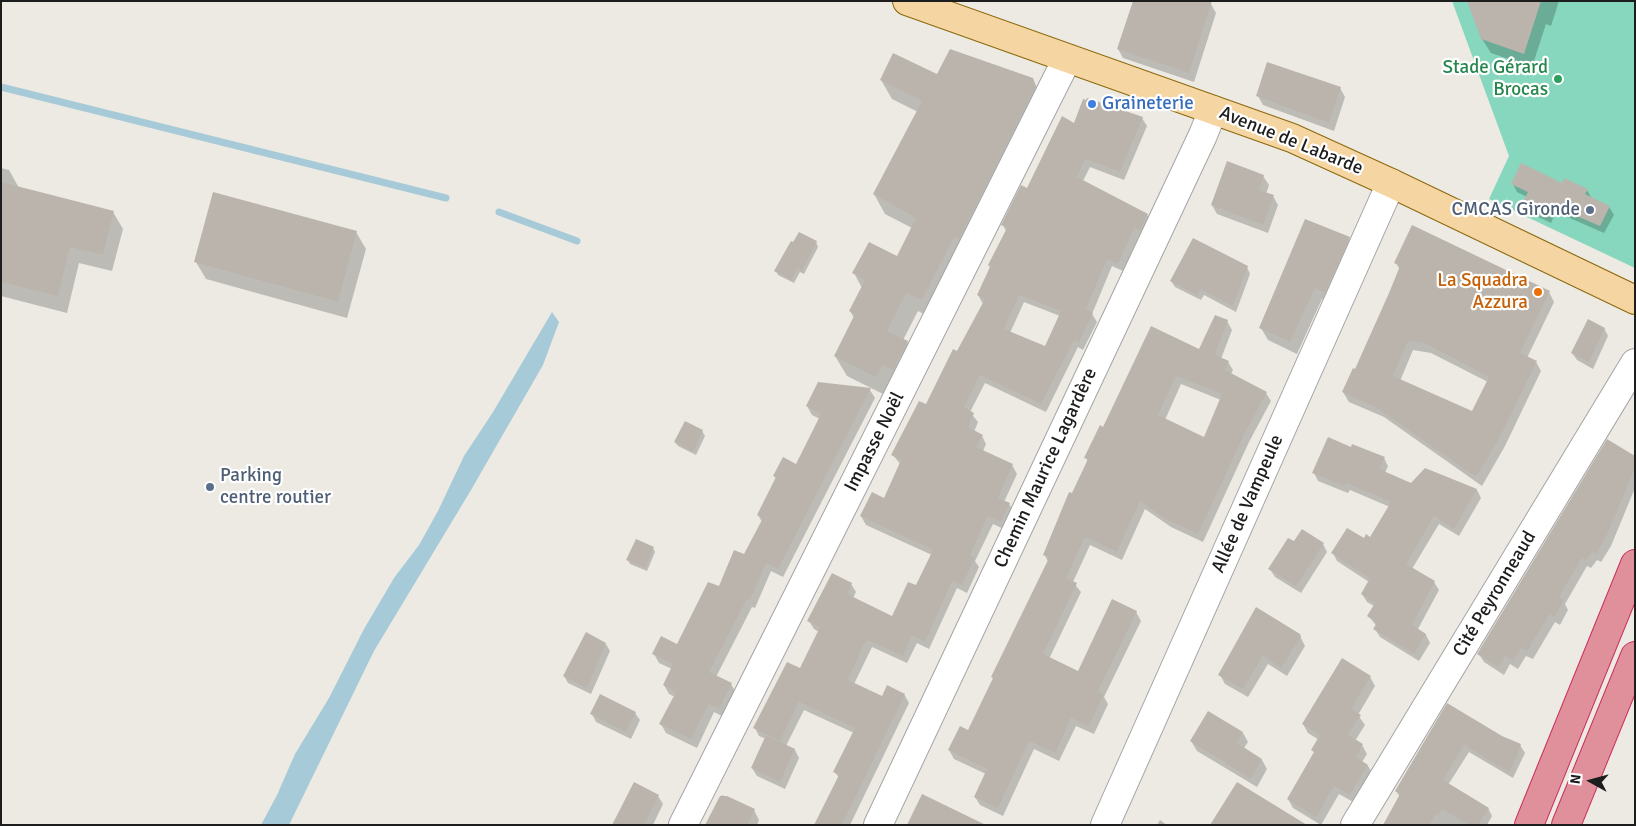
<!DOCTYPE html>
<meta charset="utf-8">
<style>
body{margin:0}
#map{position:relative;width:1636px;height:826px;overflow:hidden;background:#edeae3;font-family:Signika,sans-serif}
canvas{display:block}
.frame{position:absolute;inset:0;border:2px solid #1d1d1d;pointer-events:none}
.north{position:absolute;left:1566px;top:756px;width:50px;height:50px;-webkit-text-stroke:4px #fff;paint-order:stroke;rotate:277deg;font-size:14px;font-weight:700;line-height:20px;text-align:center;color:#1d1d1d}
.north::after{content:'';display:block;margin:auto;width:18px;height:22px;background:#1d1d1d;clip-path:polygon(50% 0,100% 100%,50% 72%,0 100%)}
</style>
<div id="map">
<canvas width="1636" height="826"></canvas>
<div class="frame"></div>
<div class="north">N</div>
</div>
<script>
const g = document.querySelector('canvas').getContext('2d');
g.lineJoin = 'round';
function fillPath(path, color) { g.fillStyle = color; g.fill(path, 'evenodd'); }
const shape = rows => new Path2D(rows.map(r => 'M' + r).join(''));
function strokePath(path, color, width, dash) { g.strokeStyle = color; g.lineWidth = width; g.lineCap = dash ? 'butt' : 'round'; g.setLineDash(dash || []); g.stroke(path); }
function label(font, color, halo, rows, align = 'center') {
  g.font = font + ' Signika,sans-serif'; g.lineWidth = 4.5; g.setLineDash([]); g.textBaseline = 'middle'; g.strokeStyle = halo; g.fillStyle = color; for (const [text, x, y, turn = 0] of rows) {
    g.save(); g.translate(x, y); g.rotate((+turn || 0) * Math.PI / 180); g.textAlign = isNaN(turn) ? turn : align; if (halo) g.strokeText(text, 0, 0); g.fillText(text, 0, 0); g.restore();
  }
}
fillPath(shape([
 [1452,1,1635,1,1635,268,1489,199,1509,156]
]), '#86d7bd');
fillPath(shape([
 [552,312,559,322,543,365,471,490,374,651,289,825,261,825,277,795,295,754,329,698,364,629,394,578,419,545,438,511,464,456,493,412]
]), '#a6cad8');
fillPath(shape([
 [1468,1,1559,1,1551,26,1546,24,1532,67,1491,53,1482,39],
 [1211,4,1216,13,1194,82,1123,58,1118,49],
 [937,75,1032,79,1043,99,933,319,918,311,903,340,907,342,918,362,887,396,847,376,835,356,854,318,850,311,862,288,854,273,897,258,912,228,885,214,874,194,918,112,892,99,881,80],
 [1340,88,1345,97,1334,131,1263,105,1258,96],
 [1142,118,1147,126,1124,180,1090,167,1083,181,1147,215,1152,223,1145,238,1139,236,1123,271,1112,266,1092,314,1097,322,1083,350,1078,347,1046,412,985,383,970,412,978,422,974,432,982,436,986,444,983,451,1012,465,1017,474,1004,502,1009,504,1014,512,1006,530,993,524,975,561,979,567,967,593,957,588,929,649,917,643,907,663,872,647,854,684,883,698,904,694,909,703,850,825,816,825,839,778,835,772,854,733,804,710,786,746,795,750,799,758,785,789,757,776,752,768,766,739,759,736,755,728,800,670,819,632,814,629,809,621,851,584,856,592,853,598,893,618,917,587,932,555,866,525,861,516,885,500,901,465,893,455,927,406,983,304,978,295,1006,231,1003,225,1028,189,1075,124],
 [1024,302,1060,316,1046,347,1010,333],
 [1,168,9,170,19,188,113,212,123,229,112,271,79,263,67,313,1,296],
 [1263,176,1269,185,1266,194,1273,196,1278,205,1268,233,1217,214,1212,205],
 [1513,184,1562,184,1587,190,1592,199,1609,207,1614,215,1604,233,1556,212,1551,223,1528,212,1524,204,1527,197,1517,192],
 [356,232,366,249,347,318,206,279,196,262],
 [1349,238,1356,250,1332,304,1322,299,1297,354,1268,340,1261,328],
 [816,242,818,247,804,274,800,272,794,283,778,275,776,271],
 [1396,263,1549,292,1554,302,1527,358,1536,362,1541,371,1505,446,1482,486,1384,417,1349,402,1343,392,1356,371,1400,270],
 [1413,350,1431,353,1488,382,1472,413,1400,381],
 [1247,267,1250,274,1236,312,1204,295,1201,300,1175,287,1171,281],
 [1227,321,1232,330,1221,359,1228,362,1233,370,1231,374,1266,393,1271,401,1249,442,1203,542,1171,527,1145,509,1122,560,1090,545,1073,582,1081,592,1049,659,1079,673,1136,612,1141,621,1104,697,1108,704,1094,734,1076,726,1059,761,1034,749,1003,816,980,805,975,797,986,774,954,759,949,750,969,731,994,680,992,677,1048,562,1045,555,1088,462,1086,458,1104,428,1199,351],
 [1181,384,1221,400,1204,439,1165,420],
 [1604,328,1608,336,1593,369,1577,360,1572,353],
 [870,390,875,398,783,577,771,571,755,608,752,607,716,677,731,684,736,693,724,717,714,712,697,748,666,733,661,724,675,697,669,694,664,685,672,669,659,663,654,654,677,646,744,556,762,522,758,515,776,479,774,476,796,465,820,419,812,415,807,406],
 [686,423,702,431,705,436,696,455,678,446,675,442],
 [1351,449,1384,458,1388,466,1385,473,1411,484,1425,469,1477,490,1481,498,1459,536,1439,524,1412,569,1434,582,1439,590,1418,629,1426,635,1430,643,1419,661,1380,637,1375,629,1377,627,1369,616,1374,606,1367,602,1362,594,1369,582,1337,561,1333,553,1370,539,1390,507,1350,490,1348,493,1318,481,1314,473],
 [1635,458,1635,488,1611,546,1601,562,1597,560,1591,568,1587,566,1565,604,1568,610,1560,625,1555,622,1533,659,1526,656,1518,669,1510,664,1504,675,1484,662,1479,654],
 [1294,543,1323,544,1327,552,1301,593,1275,577,1270,569],
 [653,548,655,552,647,571,630,564,628,560],
 [1299,634,1305,646,1287,676,1268,664,1248,697,1225,684,1220,675],
 [606,644,610,651,591,694,568,683,564,676],
 [1370,677,1375,686,1358,715,1365,725,1355,741,1362,745,1367,754,1362,762,1368,766,1373,774,1355,803,1339,794,1321,825,1293,808,1288,799,1315,754,1313,750,1319,740,1308,733,1303,724],
 [1448,704,1502,738,1520,745,1525,753,1513,778,1469,752,1448,785,1488,808,1492,816,1487,825,1384,825,1400,797,1396,791],
 [635,713,640,720,631,739,596,722,592,714],
 [1243,733,1248,742,1244,748,1262,760,1267,769,1257,787,1197,751,1191,741],
 [722,795,754,810,759,820,757,825,706,825],
 [658,796,663,804,653,825,613,825],
 [1160,820,1167,825,1157,825]
]), '#0003');
strokePath(shape([
 [1,87,446,198],
 [499,212,577,241]
]), '#a6cad8', 7);
fillPath(shape([
 [1133,1,1212,1,1189,73,1117,49],
 [1467,1,1541,1,1524,54,1481,39],
 [950,49,1033,78,1036,86,959,239,954,237,922,300,906,293,887,331,908,341,893,370,882,365,876,377,834,356,855,314,849,311,865,280,852,273,869,242,897,256,916,218,873,194,922,101,880,80,893,53,937,74],
 [1267,62,1341,87,1329,123,1256,96],
 [1087,98,1143,117,1120,172,1085,159,1077,177,1148,214,1140,230,1134,228,1118,264,1107,259,1086,309,1093,313,1079,342,1074,340,1041,404,980,375,964,407,974,413,968,427,983,435,976,447,1013,464,998,498,1010,503,1001,522,988,516,970,555,975,558,962,585,952,581,925,642,912,635,903,656,867,640,864,644,848,680,882,696,887,685,905,694,842,825,814,825,839,775,833,772,855,728,799,702,780,741,753,728,787,662,800,668,820,627,807,621,832,573,852,583,847,594,892,616,908,582,916,585,933,550,860,516,872,492,884,498,901,460,891,455,919,401,926,404,953,349,957,351,985,299,977,295,990,267,988,265,1007,228,1001,225,1021,185,1027,188,1062,116,1074,123,1083,99,1086,100],
 [1019,295,1061,311,1045,346,1004,329],
 [1227,161,1264,175,1259,190,1274,195,1263,225,1211,205],
 [1521,163,1562,183,1564,178,1588,189,1585,194,1610,206,1600,226,1551,205,1546,215,1522,204,1528,192,1511,184],
 [1,182,114,211,103,255,70,247,58,296,1,282],
 [213,192,357,231,338,302,194,262],
 [1305,219,1350,237,1325,293,1315,288,1290,342,1259,328],
 [1412,225,1550,291,1520,353,1537,361,1500,437,1476,477,1377,408,1342,392,1353,368,1355,369,1389,293,1400,266,1394,263],
 [1408,341,1425,343,1489,377,1472,411,1393,376],
 [799,232,817,241,802,271,798,268,791,280,774,271,791,241,793,242],
 [1193,238,1248,266,1233,306,1200,289,1197,295,1170,281],
 [1215,315,1228,320,1215,355,1229,361,1225,370,1267,392,1245,433,1198,534,1165,519,1140,501,1117,552,1085,537,1066,578,1077,583,1043,654,1078,671,1112,599,1137,611,1098,691,1104,694,1089,726,1071,718,1055,753,1029,741,998,808,974,797,987,769,948,750,960,726,968,730,993,678,991,677,1049,558,1043,555,1069,492,1072,493,1088,459,1084,458,1100,425,1103,427,1151,326,1199,349],
 [1176,376,1222,394,1204,437,1158,415],
 [1588,319,1605,328,1589,362,1571,353],
 [818,382,871,388,778,569,766,563,750,600,747,599,709,672,732,683,719,709,709,704,691,739,659,724,676,692,663,685,673,664,652,654,661,636,677,644,708,582,719,586,734,550,744,554,763,518,757,515,776,477,773,476,783,457,796,464,821,414,806,406],
 [685,421,703,430,693,452,674,442],
 [1328,437,1351,447,1352,444,1385,457,1379,469,1411,483,1425,468,1477,489,1454,529,1434,516,1406,564,1435,581,1412,625,1426,634,1414,654,1373,629,1377,623,1367,616,1375,603,1361,594,1370,578,1331,553,1347,528,1364,538,1366,534,1370,537,1391,502,1346,483,1344,486,1312,473],
 [1607,439,1635,456,1635,468,1606,537,1596,554,1592,552,1586,560,1582,558,1559,597,1564,600,1554,617,1550,614,1527,651,1521,648,1513,661,1505,656,1498,667,1477,654],
 [1302,529,1324,543,1296,586,1268,569,1288,538,1294,541],
 [636,539,654,547,645,568,626,560],
 [1256,607,1300,634,1301,637,1281,668,1263,656,1243,689,1218,675],
 [586,632,606,643,587,688,563,676],
 [1342,658,1371,676,1351,709,1361,715,1348,735,1363,744,1356,757,1368,765,1350,795,1334,786,1316,817,1287,799,1314,752,1311,750,1320,735,1302,724],
 [600,694,636,712,626,732,590,714],
 [1447,703,1502,736,1521,744,1516,759,1509,772,1464,745,1443,780,1489,808,1478,825,1469,825,1442,809,1438,816,1435,815,1429,825,1383,825,1400,794,1395,791],
 [1208,711,1243,732,1237,743,1262,759,1251,779,1190,741],
 [766,735,795,749,780,782,751,768],
 [634,782,659,795,644,825,612,825],
 [1237,782,1307,825,1210,825],
 [922,794,986,825,907,825],
 [720,796,727,796,755,809,747,825,705,825]
]), '#bab4ad');
const minor = shape([
 [683,825,1067,59],
 [878,825,1203,135,1213,110],
 [1105,825,1391,183],
 [1355,825,1635,363]
]);
const major = shape([
 [907,1,1292,138,1391,183,1635,300]
]);
const highway = shape([
 [1529,825,1635,564],
 [1566,825,1635,656]
]);
strokePath(minor, '#a4a4a4', 30);
strokePath(major, '#8b680b', 30);
strokePath(highway, '#cb305c', 30);
strokePath(minor, '#fff', 28);
strokePath(major, '#f5d5a1', 28);
strokePath(highway, '#e0909a', 28);
for (const [x, y, r, color] of [
 [1558,79,5,"#2e9e5b"],
 [1092,104,5,"#3f7fe0"],
 [1590,210,5,"#5c6f8a"],
 [1538,292,5,"#e8710a"],
 [210,487,5,"#5c6f8a"]
]) { const dot = new Path2D(); dot.arc(x, y, r, 0, 2 * Math.PI); g.fillStyle = color; g.fill(dot); strokePath(dot, '#fff', 2); }
label('19px', '#27864d', '#fff', [
 ["Stade Gérard",1548,68],
 ["Brocas",1548,90]
], 'right');
label('19px', '#366cbe', '#fff', [
 ["Graineterie",1102,104]
], 'left');
label('19px', '#1d1d1d', '#fff', [
 ["Avenue de Labarde",1291,141,22],
 ["Impasse Noël",875,442,-63],
 ["Chemin Maurice Lagardère",1046,468,-65],
 ["Allée de Vampeule",1248,504,-66],
 ["Cité Peyronneaud",1495,594,-59]
]);
label('19px', '#4e5e75', '#fff', [
 ["CMCAS Gironde",1580,210],
 ["Parking",220,476,"left"],
 ["centre routier",220,498,"left"]
], 'right');
label('19px', '#c56008', '#fff', [
 ["La Squadra",1528,281],
 ["Azzura",1528,303]
], 'right');
</script>
